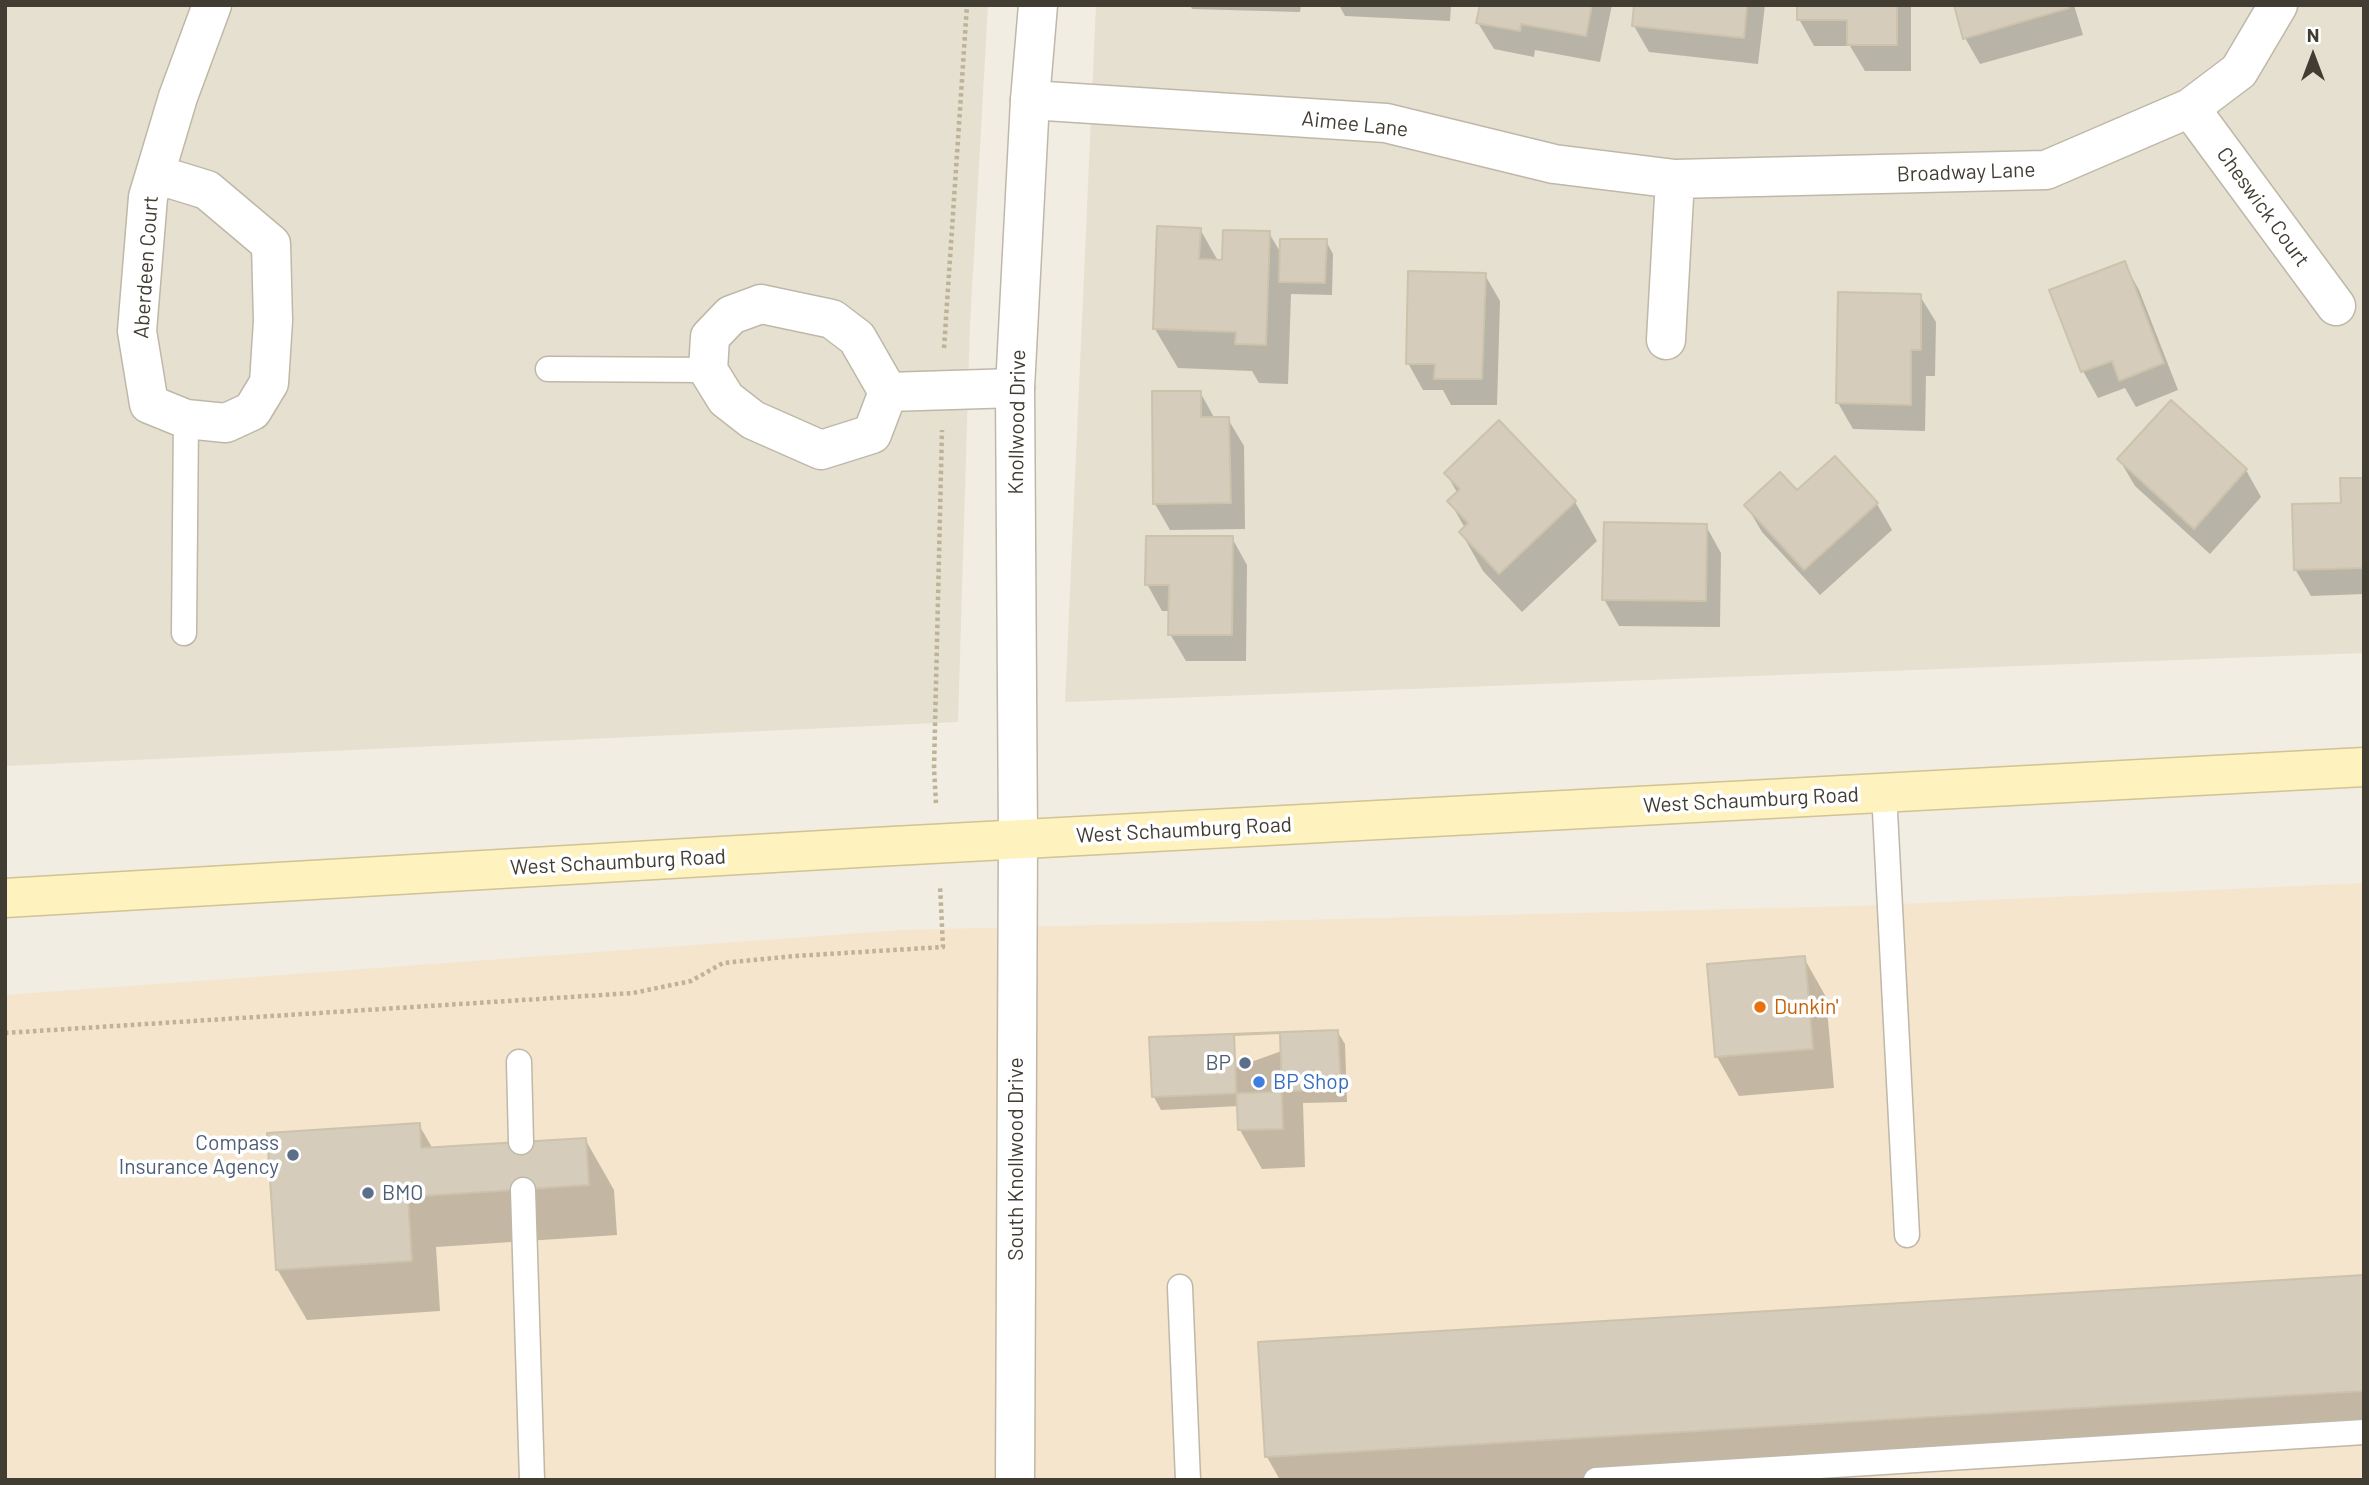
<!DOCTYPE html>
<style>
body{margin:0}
#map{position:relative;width:2369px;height:1485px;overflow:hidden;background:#f1ede2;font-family:Barlow,sans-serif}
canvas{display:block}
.frame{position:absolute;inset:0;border:7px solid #423d33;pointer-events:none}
.north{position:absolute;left:2278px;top:21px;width:70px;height:70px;-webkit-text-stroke:5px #fff;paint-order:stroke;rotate:0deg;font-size:19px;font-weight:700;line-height:28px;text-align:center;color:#423d33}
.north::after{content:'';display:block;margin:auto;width:24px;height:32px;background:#423d33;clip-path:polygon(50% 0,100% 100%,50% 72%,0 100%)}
</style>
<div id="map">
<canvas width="2369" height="1485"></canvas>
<div class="frame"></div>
<div class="north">N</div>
</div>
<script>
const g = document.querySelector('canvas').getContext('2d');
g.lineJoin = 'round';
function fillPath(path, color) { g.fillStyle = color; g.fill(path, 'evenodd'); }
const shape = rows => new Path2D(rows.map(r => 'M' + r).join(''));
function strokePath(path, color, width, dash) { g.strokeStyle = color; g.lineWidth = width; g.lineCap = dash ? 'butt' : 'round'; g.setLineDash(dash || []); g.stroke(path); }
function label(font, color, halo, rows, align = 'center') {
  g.font = font + ' Barlow,sans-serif'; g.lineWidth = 7; g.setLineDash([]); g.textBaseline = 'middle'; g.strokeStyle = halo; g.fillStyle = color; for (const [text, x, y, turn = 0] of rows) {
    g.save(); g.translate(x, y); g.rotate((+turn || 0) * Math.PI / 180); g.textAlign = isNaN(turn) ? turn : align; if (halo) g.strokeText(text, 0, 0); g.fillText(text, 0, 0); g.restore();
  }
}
fillPath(shape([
 [5,5,988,5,970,324,958,722,5,766],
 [1096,5,2364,5,2364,653,1065,702]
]), '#e5e0d0');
fillPath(shape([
 [2364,883,2364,1480,5,1480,5,995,902,930,1856,906]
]), '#f4e5cc');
fillPath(shape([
 [1190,5,1301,5,1300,12,1192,9],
 [1339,5,1451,5,1450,21,1345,16],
 [1482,5,1612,5,1600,62,1535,50,1534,57,1494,49,1478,23],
 [1636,5,1765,5,1758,64,1649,52,1634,26],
 [1799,5,1911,5,1911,71,1865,71,1850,46,1814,46,1799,19],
 [1956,5,2074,5,2083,35,1980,64,1965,38],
 [1200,229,1218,261,1223,261,1269,233,1282,255,1326,241,1333,254,1332,295,1291,294,1288,384,1259,383,1252,371,1178,368,1155,329],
 [2124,263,2139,290,2178,390,2136,407,2125,388,2098,398,2083,371],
 [1485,275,1500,301,1497,405,1451,405,1443,390,1423,390,1408,363],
 [1920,296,1936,322,1935,376,1926,376,1925,431,1853,429,1838,403],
 [1200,392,1215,419,1228,419,1244,446,1245,529,1170,530,1155,504],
 [2172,403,2246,470,2261,497,2210,554,2135,486,2119,459],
 [1446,473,1575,502,1597,541,1522,612,1483,571,1461,532,1465,528,1450,502,1458,494],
 [2364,479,2364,594,2311,596,2295,569],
 [1797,493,1877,504,1892,530,1820,595,1762,532,1746,505],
 [1706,526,1721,553,1720,627,1619,626,1604,599],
 [1232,538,1247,565,1246,661,1186,661,1170,634,1170,611,1162,611,1147,584],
 [1804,958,1826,997,1834,1088,1739,1096,1717,1057],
 [1337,1031,1345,1044,1347,1102,1303,1103,1305,1167,1262,1169,1240,1130,1239,1106,1161,1110,1154,1097],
 [419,1125,433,1149,585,1139,614,1190,617,1235,436,1247,440,1311,307,1320,277,1269],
 [2364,1277,2364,1431,1559,1480,1280,1480,1267,1457,1260,1344]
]), '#0003');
const building = shape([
 [1480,5,1592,5,1586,36,1521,24,1520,31,1476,23,1480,5],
 [1634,5,1747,5,1744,38,1632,26,1634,5],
 [1797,5,1897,5,1897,45,1847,45,1847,20,1797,20,1797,5],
 [1954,5,2068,5,2069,8,1963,39,1954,5],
 [1157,226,1201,228,1199,259,1222,260,1223,230,1270,231,1266,345,1235,344,1236,332,1153,329,1157,226],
 [1280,239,1327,239,1325,283,1279,282,1280,239],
 [2125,261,2164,363,2119,381,2112,361,2081,372,2049,290,2125,261],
 [1408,271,1486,273,1482,379,1434,379,1435,364,1406,364,1408,271],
 [1838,292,1921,294,1921,350,1911,350,1911,405,1836,403,1838,292],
 [1152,391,1201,391,1201,417,1229,417,1231,503,1153,504,1152,391],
 [2171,400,2247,469,2194,529,2117,459,2171,400],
 [1499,420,1576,501,1499,574,1459,532,1468,523,1447,501,1460,489,1444,473,1499,420],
 [1835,456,1878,503,1804,570,1744,505,1780,472,1797,490,1835,456],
 [2340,478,2364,478,2364,568,2294,570,2292,504,2341,503,2340,478],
 [1604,522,1707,524,1706,601,1602,600,1604,522],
 [1146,536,1233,536,1232,635,1168,635,1169,585,1145,585,1146,536],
 [1805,956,1813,1049,1715,1057,1707,964,1805,956],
 [1338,1030,1341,1089,1152,1097,1149,1037,1338,1030],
 [1280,1033,1283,1129,1238,1130,1234,1035,1280,1033],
 [420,1123,421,1148,586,1138,589,1185,408,1197,412,1261,276,1270,267,1133,420,1123],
 [2364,1275,2364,1391,1265,1457,1258,1342,2364,1275]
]);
fillPath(building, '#d5ccbb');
strokePath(building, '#cdc2ab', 2);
const service = shape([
 [548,369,708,370],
 [184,633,186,419],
 [1884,792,1907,1235],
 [519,1062,521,1142],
 [523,1190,532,1480],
 [1180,1287,1188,1480],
 [1596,1480,2364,1432]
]);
const minor = shape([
 [1030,100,1386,123,1554,164,1675,179,2046,170,2190,108,2239,71,2278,5],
 [2190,108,2336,306],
 [155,174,207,190,271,244,273,321,269,383,252,411,226,423,186,419,149,404,137,331,148,197,155,174,178,97,212,5],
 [761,304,832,319,857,338,888,392,872,434,821,450,753,420,726,399,708,370,710,337,731,315,761,304],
 [1666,340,1675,179],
 [888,392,1015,388]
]);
const tertiary = shape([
 [1015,1480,1018,839,1015,388,1030,100,1038,5]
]);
const secondary = shape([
 [5,898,875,847,2364,767]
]);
strokePath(service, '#bfb8a8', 27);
strokePath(minor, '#bfb8a8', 41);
strokePath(tertiary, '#bfb8a8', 41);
strokePath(secondary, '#d1c392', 41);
strokePath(shape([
 [944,348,967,5],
 [936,803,934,768,942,430],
 [5,1033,633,993,691,981,723,963,795,956,943,947,940,885]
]), '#beb297', 4.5, [3.5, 3.5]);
strokePath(service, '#fff', 24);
strokePath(minor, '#fff', 38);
strokePath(tertiary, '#fff', 38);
strokePath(secondary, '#fef2bf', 38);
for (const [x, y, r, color] of [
 [1760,1007,7,"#e8710a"],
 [1245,1063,7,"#5c6f8a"],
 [1259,1082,7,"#3f7fe0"],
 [293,1155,7,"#5c6f8a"],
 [368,1193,7,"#5c6f8a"]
]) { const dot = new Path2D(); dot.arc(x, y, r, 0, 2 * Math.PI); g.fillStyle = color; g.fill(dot); strokePath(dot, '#fff', 2.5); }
label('21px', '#423d33', '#fff', [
 ["Aimee Lane",1355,124,6],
 ["Broadway Lane",1966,172,-2],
 ["Cheswick Court",2263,207,54],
 ["Aberdeen Court",146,267,-86],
 ["Knollwood Drive",1017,422,-89],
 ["West Schaumburg Road",1751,800,-3],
 ["West Schaumburg Road",1184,830,-3],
 ["West Schaumburg Road",618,862,-3],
 ["South Knollwood Drive",1016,1159,-90]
]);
label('21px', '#c56008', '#fff', [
 ["Dunkin'",1774,1007]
], 'left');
label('21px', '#4e5e75', '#fff', [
 ["BP",1231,1063],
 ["Compass",279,1143],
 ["Insurance Agency",279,1167],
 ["BMO",382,1193,"left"]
], 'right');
label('21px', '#366cbe', '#fff', [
 ["BP Shop",1273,1082]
], 'left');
</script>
